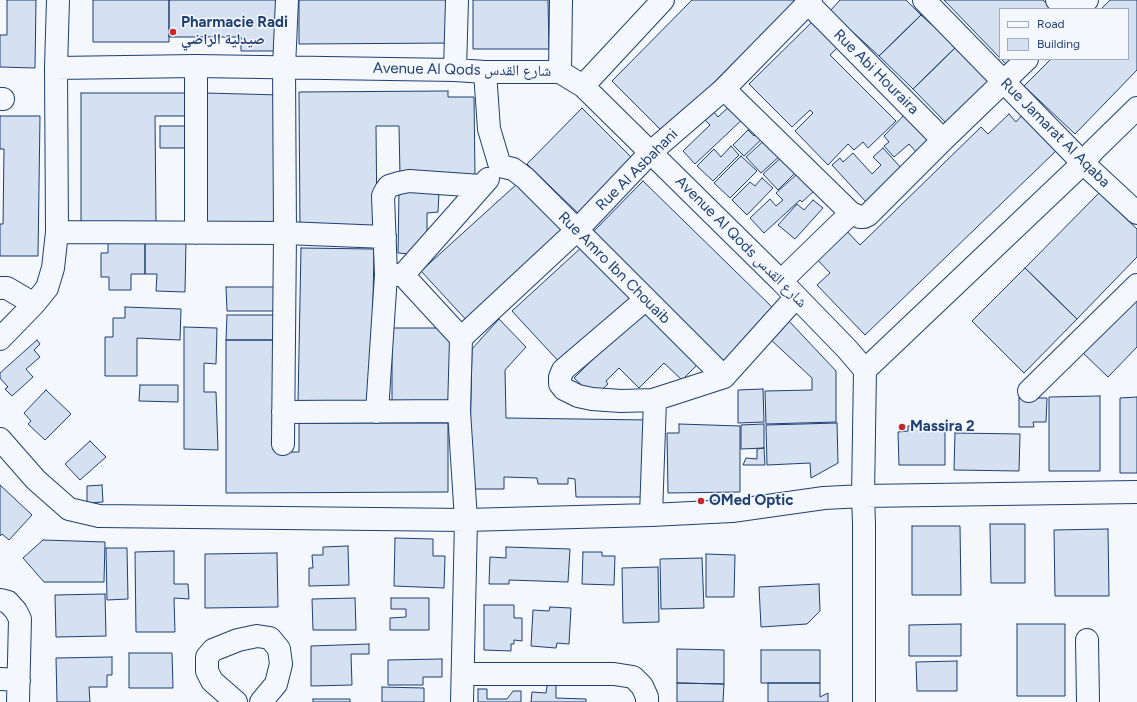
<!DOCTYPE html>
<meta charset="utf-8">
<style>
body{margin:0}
#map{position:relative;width:1137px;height:702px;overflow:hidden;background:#f4f7fb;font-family:Figtree,sans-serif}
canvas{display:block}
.legend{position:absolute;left:999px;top:8px;width:130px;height:52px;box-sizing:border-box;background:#f4f7fb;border:1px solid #9eadc5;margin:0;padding:5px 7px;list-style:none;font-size:12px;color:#1d3f73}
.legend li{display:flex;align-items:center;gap:8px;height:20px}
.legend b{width:20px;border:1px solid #9eadc5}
</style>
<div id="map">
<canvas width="1137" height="702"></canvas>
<ul class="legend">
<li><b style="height:5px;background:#f4f7fb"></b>Road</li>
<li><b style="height:11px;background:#d5e0f0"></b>Building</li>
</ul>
</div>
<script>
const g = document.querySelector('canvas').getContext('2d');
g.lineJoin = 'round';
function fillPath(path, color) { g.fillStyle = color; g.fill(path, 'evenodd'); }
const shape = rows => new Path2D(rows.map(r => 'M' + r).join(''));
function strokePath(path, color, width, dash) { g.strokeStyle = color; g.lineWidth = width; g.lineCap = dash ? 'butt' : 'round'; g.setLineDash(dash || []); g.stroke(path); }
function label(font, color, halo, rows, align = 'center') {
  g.font = font + ' Figtree,"Noto Naskh Arabic",sans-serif'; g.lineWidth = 3; g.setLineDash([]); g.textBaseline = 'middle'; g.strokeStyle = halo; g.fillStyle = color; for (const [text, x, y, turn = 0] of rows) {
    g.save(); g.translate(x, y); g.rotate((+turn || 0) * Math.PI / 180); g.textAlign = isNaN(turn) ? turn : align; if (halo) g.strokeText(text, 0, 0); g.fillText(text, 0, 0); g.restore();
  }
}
const building = shape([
 [7,0,36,0,35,68,0,67,0,35,7,35,7,0],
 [93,0,169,0,169,42,93,42,93,0],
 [169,0,281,0,281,51,241,51,241,37,169,37,169,0],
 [299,0,452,0,452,43,299,44,299,0],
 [473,0,548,0,549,49,473,49,473,0],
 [692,0,796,0,664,133,612,81,692,0],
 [840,0,906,0,921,15,879,56,830,11,840,0],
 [944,0,1043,0,1052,9,1000,9,1000,58,944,0],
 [1110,0,1137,0,1137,70,1075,134,1024,86,1051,59,1128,59,1128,9,1101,9,1110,0],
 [921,15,956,47,913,89,879,56,921,15],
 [814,20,840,45,830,55,896,121,868,148,863,142,854,150,848,144,828,165,795,131,813,113,810,110,792,127,749,84,814,20],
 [956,47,990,82,947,124,913,89,956,47],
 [1001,59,1015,59,1008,66,1001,59],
 [448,91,448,97,474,97,475,176,400,176,399,126,376,126,377,229,300,229,299,92,448,91],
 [81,93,186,93,186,116,155,116,156,222,81,222,81,93],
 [205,93,281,95,279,226,202,225,205,93],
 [734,102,747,115,695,164,683,151,710,125,704,119,713,111,718,117,734,102],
 [582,108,635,161,581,216,527,164,582,108],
 [908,111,933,140,918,154,909,144,894,157,884,146,889,142,884,136,908,111],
 [1009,114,1016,122,1023,114,1058,149,865,335,817,285,830,273,814,256,843,227,860,245,981,127,988,134,1009,114],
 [0,116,40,116,38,256,0,256,0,224,3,224,4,149,0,149,0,116],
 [160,126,187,126,187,148,160,148,160,126],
 [748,130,754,136,760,131,765,136,744,156,733,145,748,130],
 [767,138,782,154,761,173,746,157,767,138],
 [731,146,739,155,713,181,697,166,714,149,721,157,731,146],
 [883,148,903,170,866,202,832,165,840,158,843,162,853,153,872,174,881,165,873,157,883,148],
 [784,155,798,170,778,190,763,174,784,155],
 [741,156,757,171,730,198,714,183,741,156],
 [797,174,814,191,802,202,800,200,764,233,750,218,770,199,776,206,783,200,776,193,797,174],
 [762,178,773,188,747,215,732,200,750,182,755,186,762,178],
 [643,181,775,310,724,361,593,232,643,181],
 [518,183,566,235,469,323,421,271,518,183],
 [399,192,439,192,438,212,427,213,427,238,411,254,398,253,399,192],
 [1099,193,1137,229,1137,257,1077,319,1025,268,1099,193],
 [813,200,823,208,795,239,778,225,797,204,804,210,813,200],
 [108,239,145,239,145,274,131,274,131,290,109,290,109,277,101,277,101,253,108,253,108,239],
 [145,239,186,239,185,292,156,291,157,274,145,274,145,239],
 [583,246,633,300,562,365,512,311,583,246],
 [301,248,374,249,371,404,298,403,301,248],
 [1025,268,1077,319,1024,373,972,321,1025,268],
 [226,287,277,287,277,311,227,311,226,287],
 [1137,295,1137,347,1108,377,1082,352,1137,295],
 [125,307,181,309,180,340,137,338,137,376,105,376,105,337,113,337,113,318,125,318,125,307],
 [644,309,698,364,682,380,664,363,639,388,619,368,606,381,608,384,594,397,574,378,644,309],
 [227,315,277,315,276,340,226,340,227,315],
 [499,319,526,347,505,370,506,418,649,420,646,497,576,497,575,479,568,478,568,484,538,484,537,478,504,477,504,489,469,489,472,349,499,319],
 [788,320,836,371,836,422,766,424,765,391,812,390,812,378,769,338,788,320],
 [184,327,217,328,216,364,204,363,204,392,216,392,218,450,184,449,184,327],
 [392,328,450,328,450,403,392,403,392,328],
 [37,340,40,344,34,350,40,357,26,369,33,377,12,396,5,389,8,387,0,378,0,373,37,340],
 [226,340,276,340,276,452,299,452,299,423,448,423,448,492,226,493,226,340],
 [140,385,178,385,178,402,139,401,140,385],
 [763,389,764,422,738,423,738,390,763,389],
 [46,390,71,414,45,440,28,424,31,421,24,413,46,390],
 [1100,396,1100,471,1049,471,1049,397,1100,396],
 [1137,397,1137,473,1120,473,1120,398,1137,397],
 [1019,398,1047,398,1046,422,1033,422,1034,427,1019,427,1019,398],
 [837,423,838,463,811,478,810,463,767,465,766,425,837,423],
 [679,424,740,426,740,492,668,493,667,433,679,433,679,424],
 [764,424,764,448,741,449,741,425,764,424],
 [923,425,945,426,945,465,899,465,898,432,908,431,908,426,923,425],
 [955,433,1020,434,1019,471,954,470,955,433],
 [90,441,106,457,80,480,65,464,90,441],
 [764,448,765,465,743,465,746,458,757,459,757,449,764,448],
 [0,485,32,515,9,540,2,534,0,536,0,485],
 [102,485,103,502,87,503,87,486,102,485],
 [990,524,1025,524,1025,583,991,583,990,524],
 [912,526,960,526,961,595,912,595,912,526],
 [1108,529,1109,596,1055,596,1054,530,1108,529],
 [395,538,433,539,433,556,445,556,444,588,394,586,395,538],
 [43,540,105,542,104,582,44,582,23,558,43,540],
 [348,546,349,585,309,586,309,568,313,568,312,555,323,555,323,547,348,546],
 [506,547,570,549,568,582,509,580,509,584,489,584,490,557,506,558,506,547],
 [106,548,127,548,128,599,107,600,106,548],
 [174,551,174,584,188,584,189,599,174,598,175,632,136,632,135,552,174,551],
 [583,552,602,552,602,556,615,556,614,585,582,584,583,552],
 [277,553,278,607,205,608,205,554,277,553],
 [706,554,735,555,734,597,706,597,706,554],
 [702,558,704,608,661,609,660,559,702,558],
 [658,567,659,622,623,623,622,568,658,567],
 [819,584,820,611,807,624,761,627,759,587,819,584],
 [105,594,106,636,56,637,55,595,105,594],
 [355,598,356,630,313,630,312,599,355,598],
 [391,598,429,598,429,630,390,630,390,618,406,617,406,609,391,609,391,598],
 [484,605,514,605,514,618,522,618,522,641,514,640,514,644,511,644,511,651,484,650,484,605],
 [550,607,571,608,569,644,557,643,556,648,531,646,533,610,549,611,550,607],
 [961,624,961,656,909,656,909,625,961,624],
 [1017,624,1065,624,1065,696,1017,696,1017,624],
 [369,644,369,654,351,654,352,685,311,686,311,646,369,644],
 [677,649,724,650,724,684,677,683,677,649],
 [761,650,820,650,820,683,761,683,761,650],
 [129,653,172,653,173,688,129,688,129,653],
 [112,657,112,675,107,675,107,687,89,687,90,702,57,702,56,658,112,657],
 [442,659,442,677,423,677,423,685,388,685,388,660,442,659],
 [957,661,957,691,917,691,916,662,957,661],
 [556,683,556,698,586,699,586,702,531,702,532,692,546,693,547,686,556,683],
 [677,683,724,684,723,702,677,702,677,683],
 [768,683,820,683,820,697,828,693,828,702,768,702,768,683],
 [382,687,424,688,424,702,382,702,382,687],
 [478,689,487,689,487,699,507,699,513,691,521,691,521,702,478,702,478,689],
 [313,699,350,699,350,702,313,702,313,699]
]);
fillPath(building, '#d5e0f0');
strokePath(building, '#1d3f73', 1);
const minor = shape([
 [924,0,1083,163,1137,213],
 [1057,0,1066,9],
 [808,3,943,140],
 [1078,9,1087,0],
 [196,66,196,233],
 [56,68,196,66,455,70,485,72,560,72,583,86,781,281,847,349,865,370],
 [455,70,457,0],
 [485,72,489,129,500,166],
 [560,72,561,0],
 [583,86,663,0],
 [724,89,851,213,860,217,864,217,868,215,943,140,1027,59],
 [0,99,3,99],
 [500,166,513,169,525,178,724,377],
 [57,232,285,233,385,237],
 [388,275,403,275,488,179],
 [403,275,461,338,459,411,466,520,462,702],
 [781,281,851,213],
 [0,288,7,288,34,304],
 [646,299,563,370,560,377,560,384,564,389,578,396,592,399,621,401,653,400,724,377,796,297],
 [461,338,576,231,651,152,724,89,811,0],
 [0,339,34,304,47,288,53,268,57,232,56,68,58,0],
 [1029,391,1137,285],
 [283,412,459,411],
 [377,412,386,275,383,196,386,190,389,186,399,183,409,181,481,186],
 [0,439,36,480,69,509,99,516,466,520,651,515,732,511,824,498,863,496,1137,492],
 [283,444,285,233,284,67,287,0],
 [651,515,655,400],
 [0,600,8,602,16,611,20,619,18,702],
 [1087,640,1088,702],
 [463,674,614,674,633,677,642,686,647,697,647,702],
 [0,679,19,680],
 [236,702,212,681,207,671,207,657,213,650,238,640,257,636,270,638,279,649,281,664,276,684,261,702],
 [864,702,864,524,863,496,865,370,1083,163,1093,151,1137,108]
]);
strokePath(minor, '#1d3f73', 24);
strokePath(minor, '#f4f7fb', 22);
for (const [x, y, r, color] of [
 [173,32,4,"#c62828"],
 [902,427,4,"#c62828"],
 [701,501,4,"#c62828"]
]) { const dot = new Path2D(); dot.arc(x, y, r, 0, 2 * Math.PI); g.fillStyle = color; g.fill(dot); strokePath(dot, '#f4f7fb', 1.5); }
label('bold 15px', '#1d3f73', '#f4f7fb', [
 ["Pharmacie Radi",181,23],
 ["صيدلية الراضي",181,40],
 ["Massira 2",910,427],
 ["OMed Optic",709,501]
], 'left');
label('15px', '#1d3f73', '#f4f7fb', [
 ["Avenue Al Qods شارع القدس",462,70,1],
 ["Rue Abi Houraira",876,72,45],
 ["Rue Jamarat Al Aqaba",1055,133,45],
 ["Rue Al Asbahani",637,170,-45],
 ["Avenue Al Qods شارع القدس",741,242,45],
 ["Rue Amro Ibn Chouaib",614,268,45]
]);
</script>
